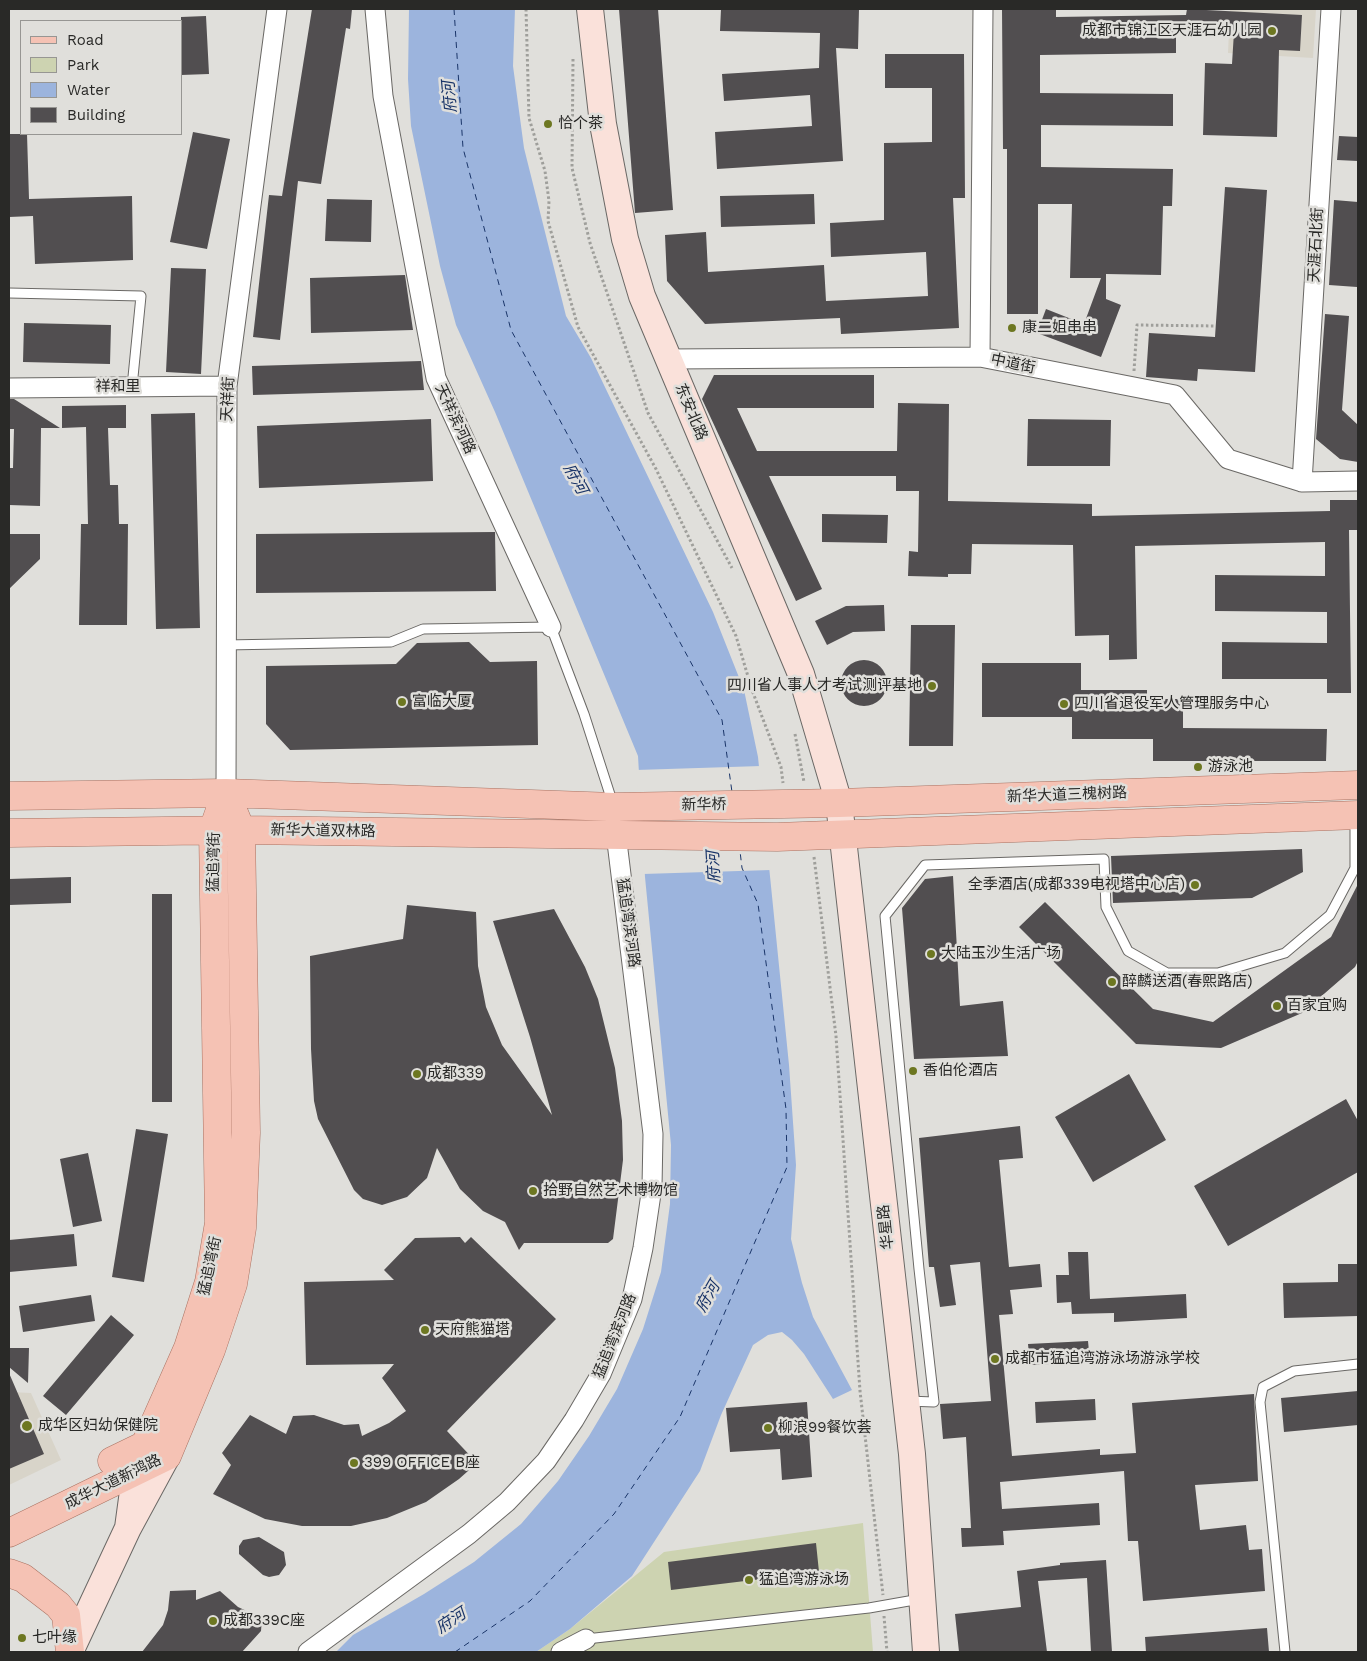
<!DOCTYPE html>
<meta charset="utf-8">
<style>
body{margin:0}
#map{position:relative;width:1367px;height:1661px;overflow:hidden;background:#e0dfdb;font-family:"Work Sans",sans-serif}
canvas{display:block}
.frame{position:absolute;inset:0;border:10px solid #292927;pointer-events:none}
.legend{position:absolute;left:20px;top:20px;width:162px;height:115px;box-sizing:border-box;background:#e0dfdb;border:1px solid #979693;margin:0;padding:6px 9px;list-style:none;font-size:15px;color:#292927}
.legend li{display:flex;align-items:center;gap:10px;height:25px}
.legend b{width:25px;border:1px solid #979693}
</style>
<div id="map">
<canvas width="1367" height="1661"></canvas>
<div class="frame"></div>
<ul class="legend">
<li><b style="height:6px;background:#f5c2b4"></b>Road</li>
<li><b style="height:14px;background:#cdd3b1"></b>Park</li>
<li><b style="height:14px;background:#9cb4dd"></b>Water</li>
<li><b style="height:14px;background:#514e50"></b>Building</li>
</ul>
</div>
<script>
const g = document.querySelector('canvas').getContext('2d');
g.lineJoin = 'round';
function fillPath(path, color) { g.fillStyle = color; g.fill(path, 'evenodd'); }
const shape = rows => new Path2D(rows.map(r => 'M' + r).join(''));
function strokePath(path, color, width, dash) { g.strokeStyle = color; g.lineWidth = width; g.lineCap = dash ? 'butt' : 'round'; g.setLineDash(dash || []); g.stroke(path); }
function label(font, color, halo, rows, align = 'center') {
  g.font = font + ' "Work Sans","Noto Sans SC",sans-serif'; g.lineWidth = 5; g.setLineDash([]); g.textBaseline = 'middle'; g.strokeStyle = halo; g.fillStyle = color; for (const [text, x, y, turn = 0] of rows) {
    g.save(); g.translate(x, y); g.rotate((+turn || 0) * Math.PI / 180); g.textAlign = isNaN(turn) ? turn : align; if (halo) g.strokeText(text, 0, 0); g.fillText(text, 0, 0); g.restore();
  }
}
fillPath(shape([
 [1230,9,1316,9,1313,58,1228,53],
 [9,1392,31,1393,61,1460,9,1485]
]), '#d8d4c9');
fillPath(shape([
 [863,1523,873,1652,536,1652,570,1629,664,1552]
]), '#cdd3b1');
fillPath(shape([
 [409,9,515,9,513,66,524,148,566,316,591,358,713,612,744,690,758,757,789,1065,796,1165,791,1239,802,1283,813,1317,852,1390,833,1399,804,1354,792,1340,782,1332,768,1335,753,1345,721,1415,700,1471,632,1576,570,1629,536,1652,336,1652,353,1635,424,1594,474,1562,521,1524,558,1481,589,1436,617,1389,643,1329,661,1272,670,1204,671,1145,645,877,638,756,495,412,456,325,440,266,411,126,408,79]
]), '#9cb4dd');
fillPath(shape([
 [761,766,771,870,643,874,636,770]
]), '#e0dfdb');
strokePath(shape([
 [454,9,463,148,511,330,722,720,732,792],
 [455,1652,530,1601,614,1514,680,1417,787,1167,786,1109,758,904,742,868,740,851]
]), '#1a3569', 1, [6, 5]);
fillPath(shape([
 [312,9,352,9,350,29,346,28,321,184,298,181,280,340,253,337,269,195,282,196],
 [619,9,658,9,673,210,635,213],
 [721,9,859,9,858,49,836,48,843,161,717,169,715,132,812,126,810,95,724,101,722,74,819,68,820,33,720,31],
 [1002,9,1056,9,1056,17,1186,15,1187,9,1302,15,1300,51,1279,50,1277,137,1203,135,1205,63,1232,64,1234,32,1176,30,1176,53,1040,55,1040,93,1173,94,1173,126,1041,125,1041,167,1173,169,1172,206,1163,206,1161,275,1106,274,1106,299,1121,305,1101,357,1037,333,1046,309,1084,324,1101,278,1070,278,1072,204,1038,204,1038,314,1007,314,1007,149,1003,149],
 [206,16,209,74,181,75,181,17],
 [885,54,964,54,965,198,953,198,959,328,841,334,840,318,705,324,667,281,665,235,706,232,708,272,824,265,826,301,928,296,926,252,831,257,830,223,884,220,884,143,932,142,932,88,885,88],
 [193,132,230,139,207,249,170,242],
 [9,134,27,134,29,199,132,196,133,260,35,264,33,216,9,217],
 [1339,136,1358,137,1358,161,1337,160],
 [1225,187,1267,190,1255,372,1198,369,1197,381,1146,377,1149,333,1215,337],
 [814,194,815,224,721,227,720,196],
 [327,199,372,200,371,242,325,241],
 [1334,200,1358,202,1357,287,1329,285],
 [171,268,206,269,201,374,166,372],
 [405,275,413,330,311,333,310,278],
 [1325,314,1349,316,1342,410,1358,425,1358,462,1340,459,1316,439],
 [24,323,111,325,110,364,23,362],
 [421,361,424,390,253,395,252,366],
 [714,375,874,375,874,408,737,408,757,451,897,451,898,403,949,404,948,501,1092,504,1092,516,1330,511,1330,500,1358,500,1358,530,1349,530,1351,693,1327,693,1327,679,1222,679,1222,642,1327,643,1327,612,1215,611,1215,575,1325,576,1325,542,1135,546,1137,659,1109,660,1109,635,1075,636,1073,545,972,544,971,574,948,574,948,577,908,576,909,551,918,552,919,491,896,491,896,476,769,476,822,589,796,601,702,399],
 [9,399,14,399,60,428,41,428,40,506,9,505,9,468,13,468,14,429,9,429],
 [126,405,126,428,108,428,110,485,118,485,119,524,128,524,127,625,79,625,81,524,88,524,86,427,62,428,62,406],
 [195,413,200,628,156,629,151,414],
 [431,419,433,481,259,488,257,426],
 [1028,419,1111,420,1110,466,1027,466],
 [822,514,888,515,887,543,822,542],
 [495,532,496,591,256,593,256,534],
 [9,534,40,534,40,559,9,589],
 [884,605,885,631,853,632,827,645,815,621,846,606],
 [911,625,955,625,953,746,909,746],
 [469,642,490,662,537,661,538,745,290,750,266,724,266,666,396,664,417,643],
 '841 683a23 23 0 1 1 46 0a23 23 0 1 1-46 0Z',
 [982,663,1081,663,1081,690,1147,690,1147,699,1183,699,1183,728,1327,729,1326,761,1153,761,1153,739,1072,739,1072,717,982,717],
 [1302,849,1303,872,1252,898,1113,903,1111,856],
 [953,876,960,1006,1003,1001,1008,1056,914,1059,902,908,925,879],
 [71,877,71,903,9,905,9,879],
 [1358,884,1358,961,1355,967,1302,1013,1221,1048,1136,1044,1019,927,1045,902,1153,1009,1213,1022,1331,937],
 [152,894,172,894,172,1102,152,1102],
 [407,905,476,912,478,966,486,1007,502,1045,552,1115,530,1037,493,921,554,909,585,967,598,999,615,1068,622,1121,623,1160,613,1239,608,1243,524,1243,519,1250,505,1222,483,1211,460,1189,437,1148,427,1178,407,1197,382,1205,363,1199,354,1190,318,1119,314,1101,311,1049,310,956,403,939],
 [1129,1074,1166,1140,1093,1182,1055,1117],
 [1346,1099,1358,1121,1358,1172,1228,1246,1194,1186],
 [1020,1126,1023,1158,999,1160,1009,1267,1040,1264,1042,1287,1010,1290,1013,1314,999,1315,1012,1456,1100,1449,1100,1455,1136,1453,1132,1403,1254,1394,1258,1481,1195,1485,1200,1530,1246,1525,1249,1550,1262,1549,1265,1591,1143,1601,1138,1541,1128,1541,1124,1471,1000,1482,1002,1509,1099,1503,1100,1525,1003,1531,1004,1545,962,1547,961,1528,971,1528,966,1437,943,1439,940,1404,991,1401,980,1262,950,1265,956,1305,940,1307,934,1267,929,1267,919,1138],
 [136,1129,168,1134,144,1282,112,1277],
 [88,1153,102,1221,73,1227,60,1159],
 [74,1234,77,1266,9,1272,9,1240],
 [460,1237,465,1243,471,1237,556,1319,447,1431,477,1463,459,1479,426,1502,387,1518,351,1526,302,1526,265,1519,213,1494,231,1465,222,1453,250,1415,286,1434,293,1416,314,1415,344,1425,359,1424,362,1436,389,1423,406,1411,382,1378,394,1364,306,1365,304,1282,394,1280,384,1270,415,1238],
 [1068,1252,1088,1252,1090,1299,1186,1294,1187,1318,1114,1322,1114,1313,1072,1314,1071,1302,1057,1303,1056,1275,1069,1275],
 [1338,1264,1358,1264,1358,1316,1284,1318,1283,1283,1338,1282],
 [91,1295,95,1321,23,1332,19,1306],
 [111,1315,134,1335,66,1415,43,1396],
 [1088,1341,1090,1362,1030,1365,1028,1344],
 [9,1348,29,1348,28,1383,9,1367],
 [9,1373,44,1454,9,1469],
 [1358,1391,1358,1425,1284,1432,1281,1398],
 [1095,1399,1096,1420,1036,1423,1035,1402],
 [807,1402,812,1477,782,1480,780,1449,730,1452,726,1408],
 [259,1537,284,1552,286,1565,279,1575,269,1577,263,1575,239,1554,239,1546,243,1540],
 [816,1543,819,1572,671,1590,668,1562],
 [1106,1560,1112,1652,1091,1652,1087,1578,1038,1581,1047,1652,959,1652,955,1614,1021,1607,1017,1571,1060,1565,1060,1563],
 [196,1590,196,1600,220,1591,238,1607,262,1618,261,1631,242,1652,142,1652,163,1625,168,1610,170,1591],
 [1267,1628,1269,1652,1146,1652,1145,1637]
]), '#514e50');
const lane = shape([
 [9,293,141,296,132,387],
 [225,645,391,642,423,629,551,627,584,714,613,804],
 [907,1401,934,1402,919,1269,885,916,925,865,1104,859,1106,907,1128,951,1167,973,1218,973,1285,953,1330,915,1355,868,1355,818],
 [586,1639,869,1608,920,1599],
 [1285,1652,1260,1402,1263,1387,1294,1371,1358,1364]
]);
const street = shape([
 [375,9,383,96,436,378,551,627],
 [980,357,983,9],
 [669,359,980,357,1175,395,1228,459,1302,482,1358,481],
 [9,388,227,386],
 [1302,482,1331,9],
 [226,793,227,386,277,9],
 [308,1652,469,1534,507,1502,546,1461,574,1420,601,1374,632,1299,643,1248,652,1187,653,1134,616,834],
 [561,1652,586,1639]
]);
const secondary = shape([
 [590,9,603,124,625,239,642,296,801,674,839,803,912,1454,926,1652],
 [70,1652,128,1528,167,1456,145,1445,136,1469,128,1528]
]);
const primary = shape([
 [9,796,226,793,614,807,839,803,1358,785],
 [9,833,241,830,777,837,1358,815],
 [112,1461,145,1445,188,1348,209,1282,219,1223,213,830,219,813],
 [9,1533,167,1456,211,1350,233,1284,242,1228,246,1133,241,830,234,813],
 [9,1573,23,1578,58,1605,66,1615,70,1652]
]);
strokePath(lane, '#6a6865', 11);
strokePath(street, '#6a6865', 21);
strokePath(secondary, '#6a6865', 28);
strokePath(primary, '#a97262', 29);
strokePath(shape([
 [526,9,529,118,545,171,549,201,548,221,578,327,656,469,736,636,752,690,781,767,783,783],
 [573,59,572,168,590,243,648,413,732,568],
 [1134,371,1137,325,1216,326],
 [795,734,804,782],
 [814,857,836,1036,860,1391,883,1595],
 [884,1616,887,1652]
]), '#9f9f9b', 3, [2.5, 2.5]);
strokePath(lane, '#fff', 9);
strokePath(street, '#fff', 19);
strokePath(secondary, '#fae1da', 26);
strokePath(primary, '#f5c2b4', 28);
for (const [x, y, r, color] of [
 [1272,31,5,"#6d7721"],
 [548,124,5,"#6d7721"],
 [1012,328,5,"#6d7721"],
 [932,686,5,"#6d7721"],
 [402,702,5,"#6d7721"],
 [1064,704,5,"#6d7721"],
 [1198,767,5,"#6d7721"],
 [1195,885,5,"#6d7721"],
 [931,954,5,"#6d7721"],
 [1112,982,5,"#6d7721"],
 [1277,1006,5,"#6d7721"],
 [913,1071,5,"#6d7721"],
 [417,1074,5,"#6d7721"],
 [533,1191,5,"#6d7721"],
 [425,1330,5,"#6d7721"],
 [995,1359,5,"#6d7721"],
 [27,1426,6,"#6d7721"],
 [768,1428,5,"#6d7721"],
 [354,1463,5,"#6d7721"],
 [749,1580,5,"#6d7721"],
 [213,1621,5,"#6d7721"],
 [22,1638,5,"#6d7721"]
]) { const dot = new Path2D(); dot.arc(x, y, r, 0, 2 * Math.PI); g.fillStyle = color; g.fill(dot); strokePath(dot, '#e0dfdb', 2); }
label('15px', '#292927', '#e0dfdb', [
 ["成都市锦江区天涯石幼儿园",1262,31,"right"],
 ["恰个茶",558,124],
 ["康二姐串串",1022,328],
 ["四川省人事人才考试测评基地",922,686,"right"],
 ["富临大厦",412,702],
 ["四川省退役军人管理服务中心",1074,704],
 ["游泳池",1208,767],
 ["全季酒店(成都339电视塔中心店)",1185,885,"right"],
 ["大陆玉沙生活广场",941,954],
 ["醉麟送酒(春熙路店)",1122,982],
 ["百家宜购",1287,1006],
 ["香伯伦酒店",923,1071],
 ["成都339",427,1074],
 ["拾野自然艺术博物馆",543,1191],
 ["天府熊猫塔",435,1330],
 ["成都市猛追湾游泳场游泳学校",1005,1359],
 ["成华区妇幼保健院",38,1426],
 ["柳浪99餐饮荟",778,1428],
 ["399 OFFICE B座",364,1463],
 ["猛追湾游泳场",759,1580],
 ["成都339C座",223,1621],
 ["七叶缘",32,1638]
], 'left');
label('15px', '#292927', '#e0dfdb', [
 ["天涯石北街",1316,245,-87],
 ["中道街",1013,364,12],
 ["祥和里",118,387],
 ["天祥街",228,399,-87],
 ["东安北路",691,412,67],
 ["天祥滨河路",455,419,65],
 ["新华大道三槐树路",1067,795,-2],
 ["新华桥",704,805,-1],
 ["新华大道双林路",323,831,1],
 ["猛追湾街",214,862,-89],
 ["猛追湾滨河路",628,923,82],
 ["华星路",886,1227,-96],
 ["猛追湾街",210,1266,-78],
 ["猛追湾滨河路",615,1336,-68],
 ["成华大道新鸿路",113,1482,-26]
]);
label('italic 16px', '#1a3569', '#e0dfdb', [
 ["府河",450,97,-95],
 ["府河",575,479,61],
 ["府河",714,867,-93],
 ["府河",708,1297,-60],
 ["府河",451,1621,-33]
]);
</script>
